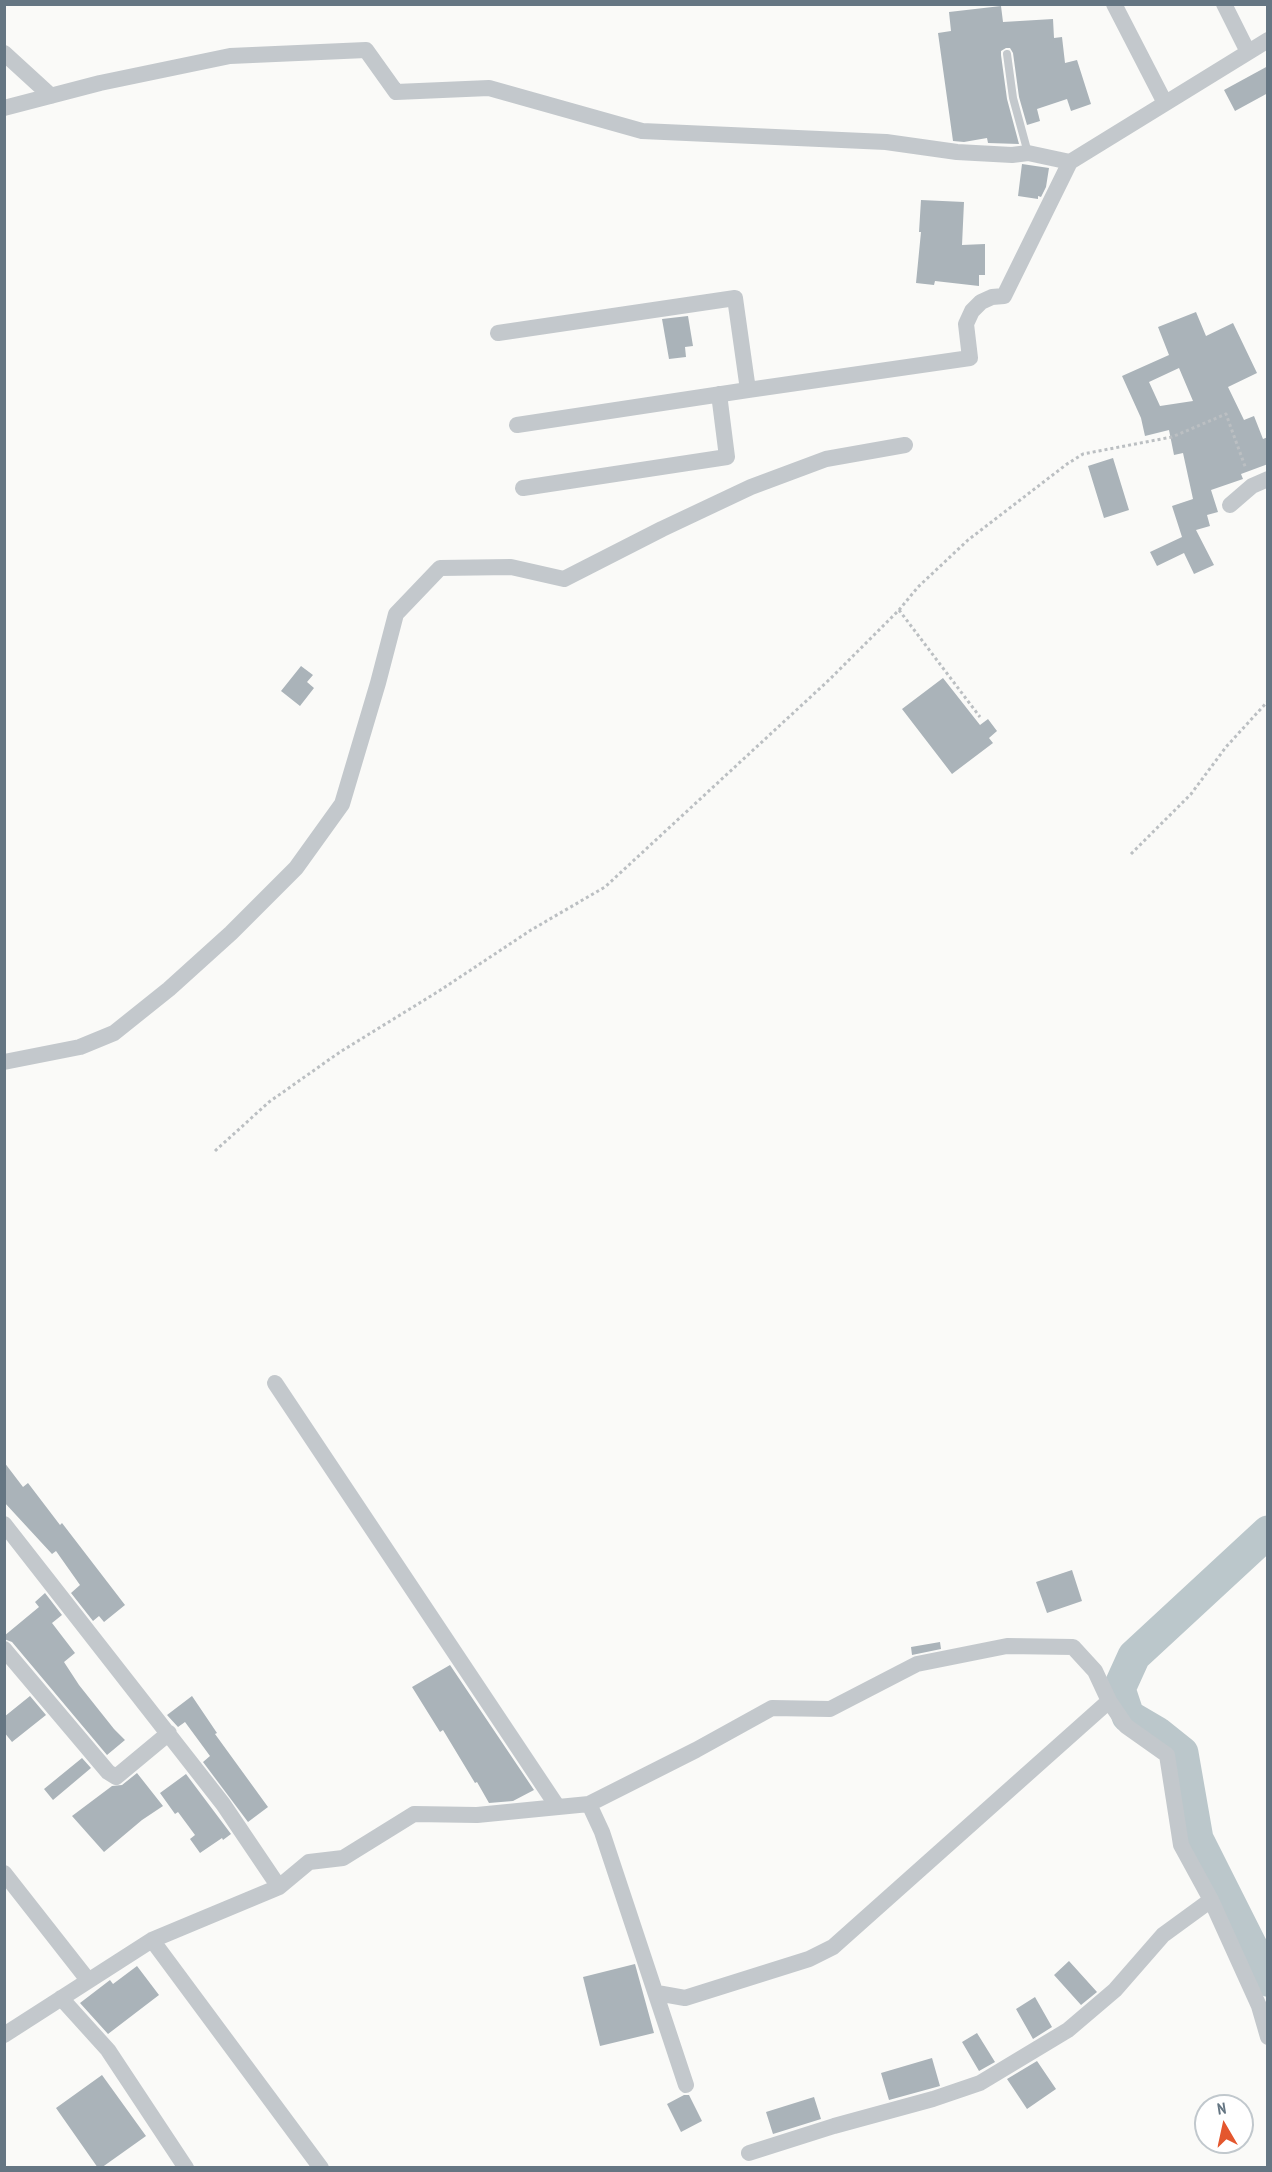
<!DOCTYPE html>
<style>
body{margin:0}
#map{position:relative;width:1272px;height:2172px;overflow:hidden;background:#fafaf8;font-family:"PT Sans Narrow",sans-serif}
canvas{display:block}
.frame{position:absolute;inset:0;border:6px solid #657683;pointer-events:none}
.north{position:absolute;left:1194px;top:2094px;width:60px;height:60px;box-sizing:border-box;background:#fff;border:2px solid #c1c8cd;border-radius:50%;rotate:351deg;font-size:16px;font-weight:700;line-height:24px;text-align:center;color:#657683}
.north::after{content:'';display:block;margin:auto;width:21px;height:27px;background:#e4572e;clip-path:polygon(50% 0,100% 100%,50% 72%,0 100%)}
</style>
<div id="map">
<canvas width="1272" height="2172"></canvas>
<div class="frame"></div>
<div class="north">N</div>
</div>
<script>
const g = document.querySelector('canvas').getContext('2d');
g.lineJoin = 'round';
const shape = rows => new Path2D(rows.map(r => 'M' + r).join(''));
function strokePath(path, color, width, dash) { g.strokeStyle = color; g.lineWidth = width; g.lineCap = dash ? 'butt' : 'round'; g.setLineDash(dash || []); g.stroke(path); }
function fillPath(path, color) { g.fillStyle = color; g.fill(path, 'evenodd'); }
strokePath(shape([
 [1268,1532,1134,1656,1119,1689,1128,1716,1157,1733,1182,1753,1197,1839,1268,1980]
]), '#bbc7cb', 33);
fillPath(shape([
 [1001,6,1003,22,1053,19,1054,38,1062,37,1065,63,1077,60,1091,104,1071,111,1067,99,1037,109,1040,121,1027,125,1019,97,1013,53,1010,48,1006,48,1001,51,1001,55,1007,99,1019,144,988,143,987,138,964,142,953,141,938,33,951,31,949,12],
 [1268,66,1268,93,1235,111,1224,90],
 [1022,164,1049,168,1046,187,1041,197,1038,196,1038,199,1018,196],
 [921,200,964,202,962,245,985,244,985,275,979,275,979,286,935,281,934,285,916,283,921,232,919,232],
 [1196,312,1206,336,1233,323,1257,373,1228,387,1244,420,1254,416,1263,439,1268,437,1268,464,1241,474,1243,479,1211,490,1218,512,1207,515,1210,526,1196,530,1214,565,1194,574,1184,553,1157,566,1150,552,1182,537,1172,506,1193,499,1183,453,1174,455,1169,430,1145,436,1141,418,1122,376,1169,355,1158,327],
 [1179,368,1193,401,1160,406,1149,382],
 [688,316,693,346,685,347,686,357,669,359,662,319],
 [1113,458,1129,510,1104,518,1088,466],
 [301,666,313,675,307,682,314,688,300,706,281,691],
 [943,678,980,725,988,719,997,731,989,738,993,743,952,774,902,709],
 [4,1462,23,1487,28,1483,60,1525,62,1523,125,1605,104,1622,99,1616,93,1621,71,1593,80,1585,56,1551,52,1554,4,1502],
 [1072,1570,1082,1601,1047,1613,1036,1582],
 [45,1593,62,1615,52,1623,75,1653,64,1662,79,1685,114,1729,125,1740,107,1755,12,1642,4,1639,4,1636,39,1607,35,1602],
 [940,1642,941,1649,912,1655,911,1647],
 [450,1665,534,1790,513,1801,489,1803,477,1782,475,1783,443,1730,440,1732,412,1687],
 [30,1696,46,1715,12,1742,4,1732,4,1717],
 [192,1696,217,1733,215,1734,268,1807,248,1822,203,1762,210,1756,185,1722,178,1727,167,1715],
 [82,1758,91,1768,53,1800,44,1789],
 [137,1773,163,1806,142,1820,104,1852,72,1816,112,1786,122,1785],
 [186,1774,231,1834,223,1840,222,1838,200,1853,190,1839,195,1835,178,1812,175,1814,160,1793],
 [1069,1961,1097,1992,1081,2005,1054,1975],
 [635,1964,654,2033,600,2046,583,1977],
 [137,1966,159,1995,108,2034,80,2003,110,1980,113,1984],
 [1035,1997,1052,2027,1033,2039,1016,2009],
 [977,2033,995,2062,979,2071,962,2042],
 [932,2058,940,2086,889,2100,881,2073],
 [1037,2061,1056,2089,1027,2109,1007,2079],
 [102,2075,146,2136,101,2168,98,2168,56,2108],
 [684,2095,689,2095,702,2121,681,2132,667,2104],
 [814,2097,821,2119,773,2134,766,2112]
]), '#aab3b9');
strokePath(shape([
 [899,610,980,717],
 [1131,854,1191,794,1226,747,1268,701],
 [215,1151,269,1102,340,1052,439,991,531,930,605,887,830,679,899,610,918,587,968,540,1067,464,1083,454,1172,437,1226,414,1246,469]
]), '#bbbfc2', 3, [3, 3]);
strokePath(shape([
 [1007,54,1013,98,1028,153]
]), '#c3c8cc', 8);
strokePath(shape([
 [1114,4,1165,103],
 [1224,4,1248,52],
 [4,53,51,96],
 [4,108,100,83,230,56,366,50,396,92,489,88,642,131,886,142,957,152,1012,155,1028,153,1070,162],
 [498,333,735,298,748,390,970,358,966,324,972,311,981,302,992,297,1004,296,1070,162,1268,40],
 [517,425,748,390],
 [523,488,727,457,719,394],
 [1230,505,1252,486,1268,479],
 [4,1062,80,1047,114,1033,169,989,231,933,296,868,342,804,378,683,396,614,440,568,511,567,564,579,662,529,751,487,826,459,905,445],
 [275,1383,557,1806],
 [4,1524,223,1804,279,1887],
 [4,1649,108,1772,116,1777,169,1733],
 [589,1804,602,1832,686,2085],
 [4,1873,88,1980],
 [152,1940,321,2168],
 [657,1993,685,1998,809,1959,833,1947,1109,1701],
 [61,1998,108,2050,186,2168],
 [4,2035,152,1940,279,1887,309,1862,343,1858,414,1814,477,1815,589,1804,696,1750,772,1708,830,1709,917,1664,1007,1646,1073,1647,1095,1671,1109,1701,1126,1726,1167,1755,1181,1845,1211,1900,1259,2006,1268,2037],
 [749,2153,834,2126,933,2099,980,2083,1068,2030,1115,1990,1163,1935,1211,1900]
]), '#c3c8cc', 16);
</script>
